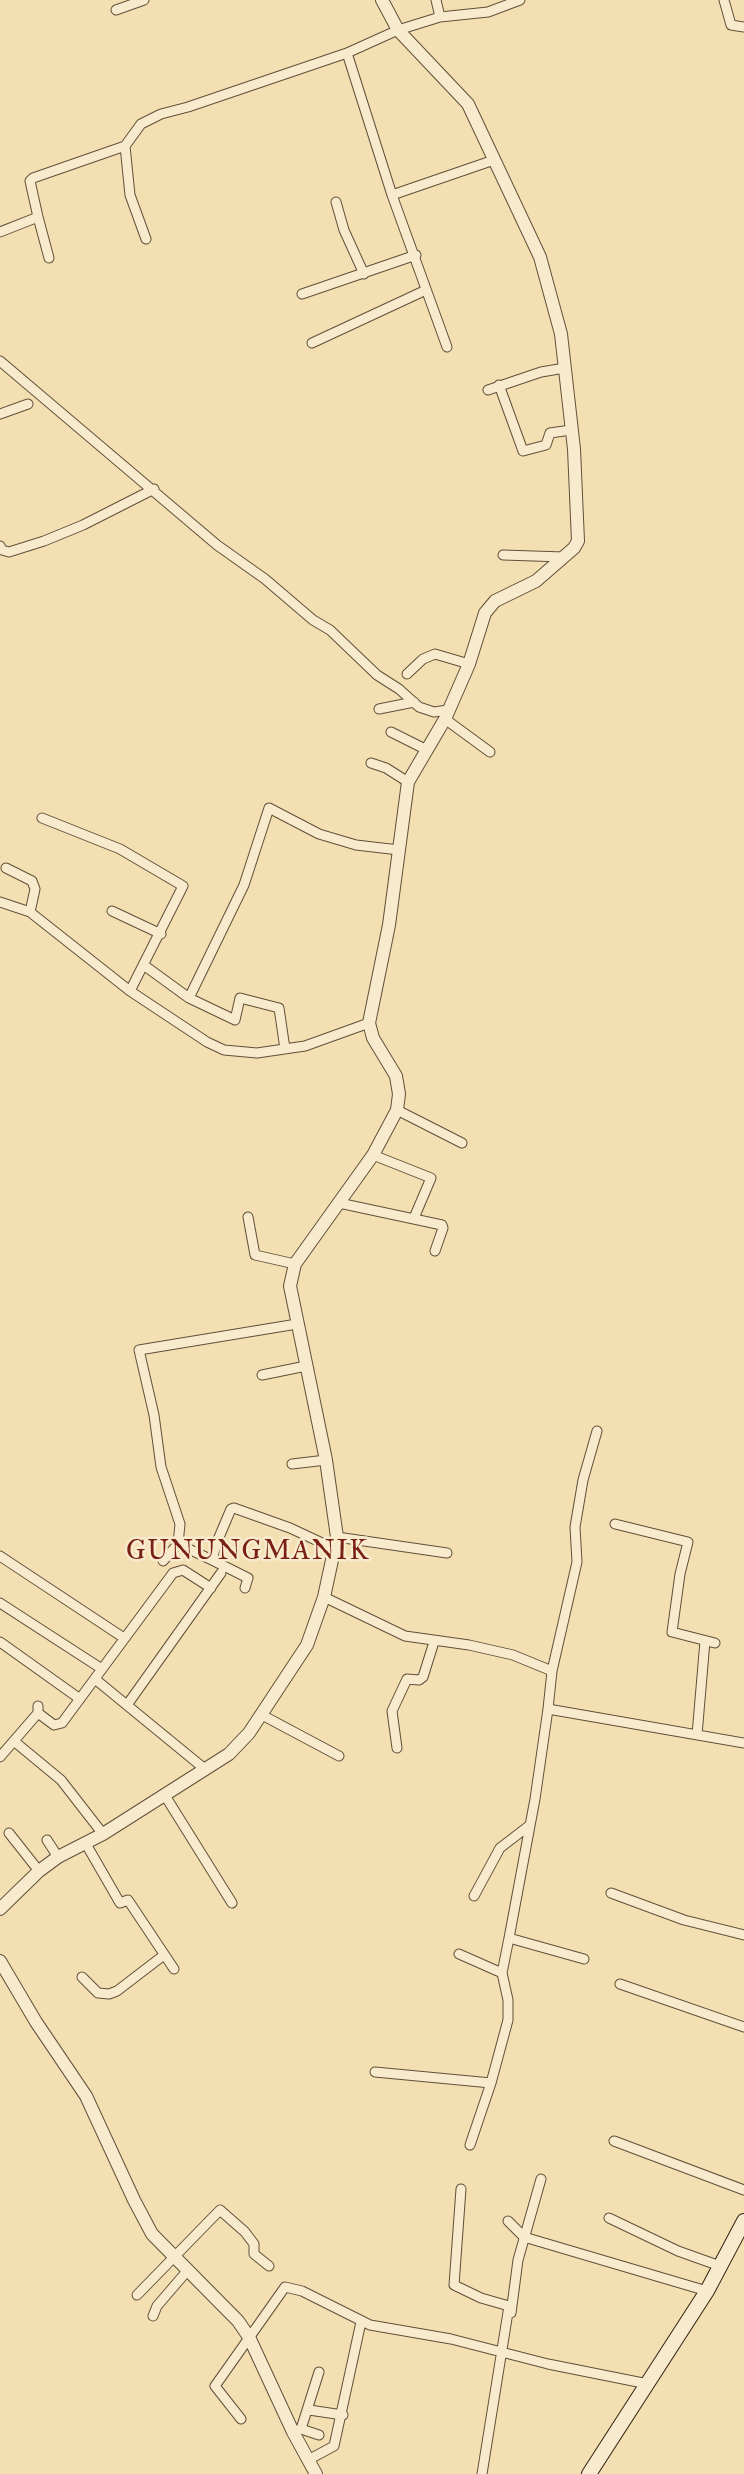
<!DOCTYPE html>
<style>
body{margin:0}
canvas{display:block;background:#f3dfb2}
</style>
<canvas width="744" height="2474"></canvas>
<script>
const g = document.querySelector('canvas').getContext('2d');
g.lineJoin = 'round';
const shape = rows => new Path2D(rows.map(r => 'M' + r).join(''));
function strokePath(path, color, width, dash) { g.strokeStyle = color; g.lineWidth = width; g.lineCap = dash ? 'butt' : 'round'; g.setLineDash(dash || []); g.stroke(path); }
function label(font, color, halo, rows, align = 'center') {
  g.font = font + ' "IM FELL Great Primer",serif'; g.lineWidth = 5; g.setLineDash([]); g.textBaseline = 'middle'; g.strokeStyle = halo; g.fillStyle = color; for (const [text, x, y, turn = 0] of rows) {
    g.save(); g.translate(x, y); g.rotate((+turn || 0) * Math.PI / 180); g.textAlign = isNaN(turn) ? turn : align; if (halo) g.strokeText(text, 0, 0); g.fillText(text, 0, 0); g.restore();
  }
}
const minor = shape([
 [436,0,440,17],
 [724,0,731,25,744,27],
 [116,10,144,0],
 [347,53,392,195,447,347],
 [125,146,130,195,146,239],
 [392,195,494,160],
 [336,202,344,230,364,274],
 [38,217,49,258],
 [0,232,38,217,30,181,33,178,125,146,141,124,161,114,188,107,347,53,398,30,440,17,488,12,520,0],
 [302,294,416,255],
 [312,343,426,290],
 [0,361,217,545,265,579,313,620,330,630,377,675,399,689,419,707,434,712,448,710],
 [499,385,523,451,546,445,550,433,571,430],
 [488,390,541,372,565,368],
 [0,414,28,404],
 [0,546,2,550,9,552,44,541,83,525,154,489],
 [503,555,564,557],
 [407,674,423,659,435,654,469,664],
 [379,709,414,702],
 [445,719,490,752],
 [391,732,427,750],
 [371,763,386,768,408,782],
 [42,818,120,849,183,886,130,991],
 [6,868,32,881,35,889,30,912],
 [0,902,30,912,130,991,207,1042,224,1050,257,1053,305,1046,369,1023],
 [112,911,161,934],
 [145,966,189,998,235,1020,240,998,279,1008,285,1049],
 [189,998,244,885,269,808,319,834,356,845,399,850],
 [397,1110,462,1143],
 [373,1155,431,1178,414,1218],
 [339,1203,442,1225,443,1228,435,1251],
 [248,1217,255,1255,295,1264],
 [262,1375,306,1366],
 [292,1464,326,1460],
 [615,1524,688,1542,680,1574,672,1632,715,1643],
 [337,1537,447,1553],
 [178,1544,212,1560],
 [0,1556,124,1638],
 [163,1561,178,1544,180,1524,161,1467,154,1415,139,1350,297,1324],
 [245,1588,248,1578,212,1560,217,1542,231,1509,234,1508,290,1528,335,1549],
 [324,1597,405,1636,469,1645,513,1655,552,1671,548,1709,744,1743],
 [0,1603,102,1669],
 [0,1642,80,1699],
 [552,1671,577,1562,575,1527,583,1480,597,1431],
 [95,1679,206,1770],
 [127,1705,221,1573],
 [38,1706,38,1713,54,1725,62,1723,173,1573,183,1570,211,1588],
 [548,1709,535,1799,509,1938,584,1959],
 [262,1715,339,1756],
 [697,1735,705,1641],
 [15,1742,61,1780,103,1834],
 [397,1748,392,1711,407,1679,419,1680,423,1677,434,1642],
 [0,1757,38,1713],
 [164,1794,232,1903],
 [9,1833,39,1871],
 [47,1840,58,1857],
 [86,1844,120,1903,128,1900,174,1969],
 [611,1893,684,1920,744,1935],
 [474,1896,500,1848,530,1825],
 [459,1954,502,1973],
 [82,1977,98,1993,109,1994,117,1991,164,1955],
 [620,1984,744,2027],
 [375,2072,491,2083],
 [614,2141,744,2190],
 [470,2145,491,2083,508,2020,508,2000,502,1973,509,1938],
 [461,2189,454,2285,481,2298,509,2306,482,2474],
 [609,2218,678,2251,720,2266],
 [508,2221,524,2237,707,2291],
 [137,2295,220,2210,245,2232,254,2244,254,2254,269,2266],
 [511,2313,518,2260,541,2179],
 [153,2316,157,2306,188,2270],
 [309,2410,343,2415],
 [241,2419,215,2386,285,2287,302,2291,370,2325,451,2339,548,2364,648,2384],
 [301,2429,319,2372],
 [295,2431,301,2429,319,2435],
 [308,2460,334,2446,361,2322]
]);
const tertiary = shape([
 [0,1909,39,1871,58,1857,103,1834,229,1754,249,1733,307,1645,324,1597,337,1537,326,1460,290,1286,295,1264,373,1155,397,1110,399,1094,396,1076,373,1038,369,1023,389,925,408,782,445,719,469,664,485,613,495,601,536,581,574,548,578,541,574,449,561,334,540,257,468,104,398,30,382,0],
 [0,1961,36,2022,86,2096,134,2200,152,2234,238,2321,249,2337,293,2432,316,2474]
]);
const secondary = shape([
 [589,2474,707,2291,744,2221]
]);
strokePath(minor, '#615038', 11);
strokePath(tertiary, '#615038', 14);
strokePath(secondary, '#302010', 16);
strokePath(minor, '#f7eacd', 9);
strokePath(tertiary, '#f7eacd', 12);
strokePath(secondary, '#f7eacd', 14);
g.letterSpacing = '1.5px';
label('27px', '#7a1f14', '#f7eacd', [
 ["GUNUNGMANIK",248,1552]
]);
g.letterSpacing = '0px';
</script>
